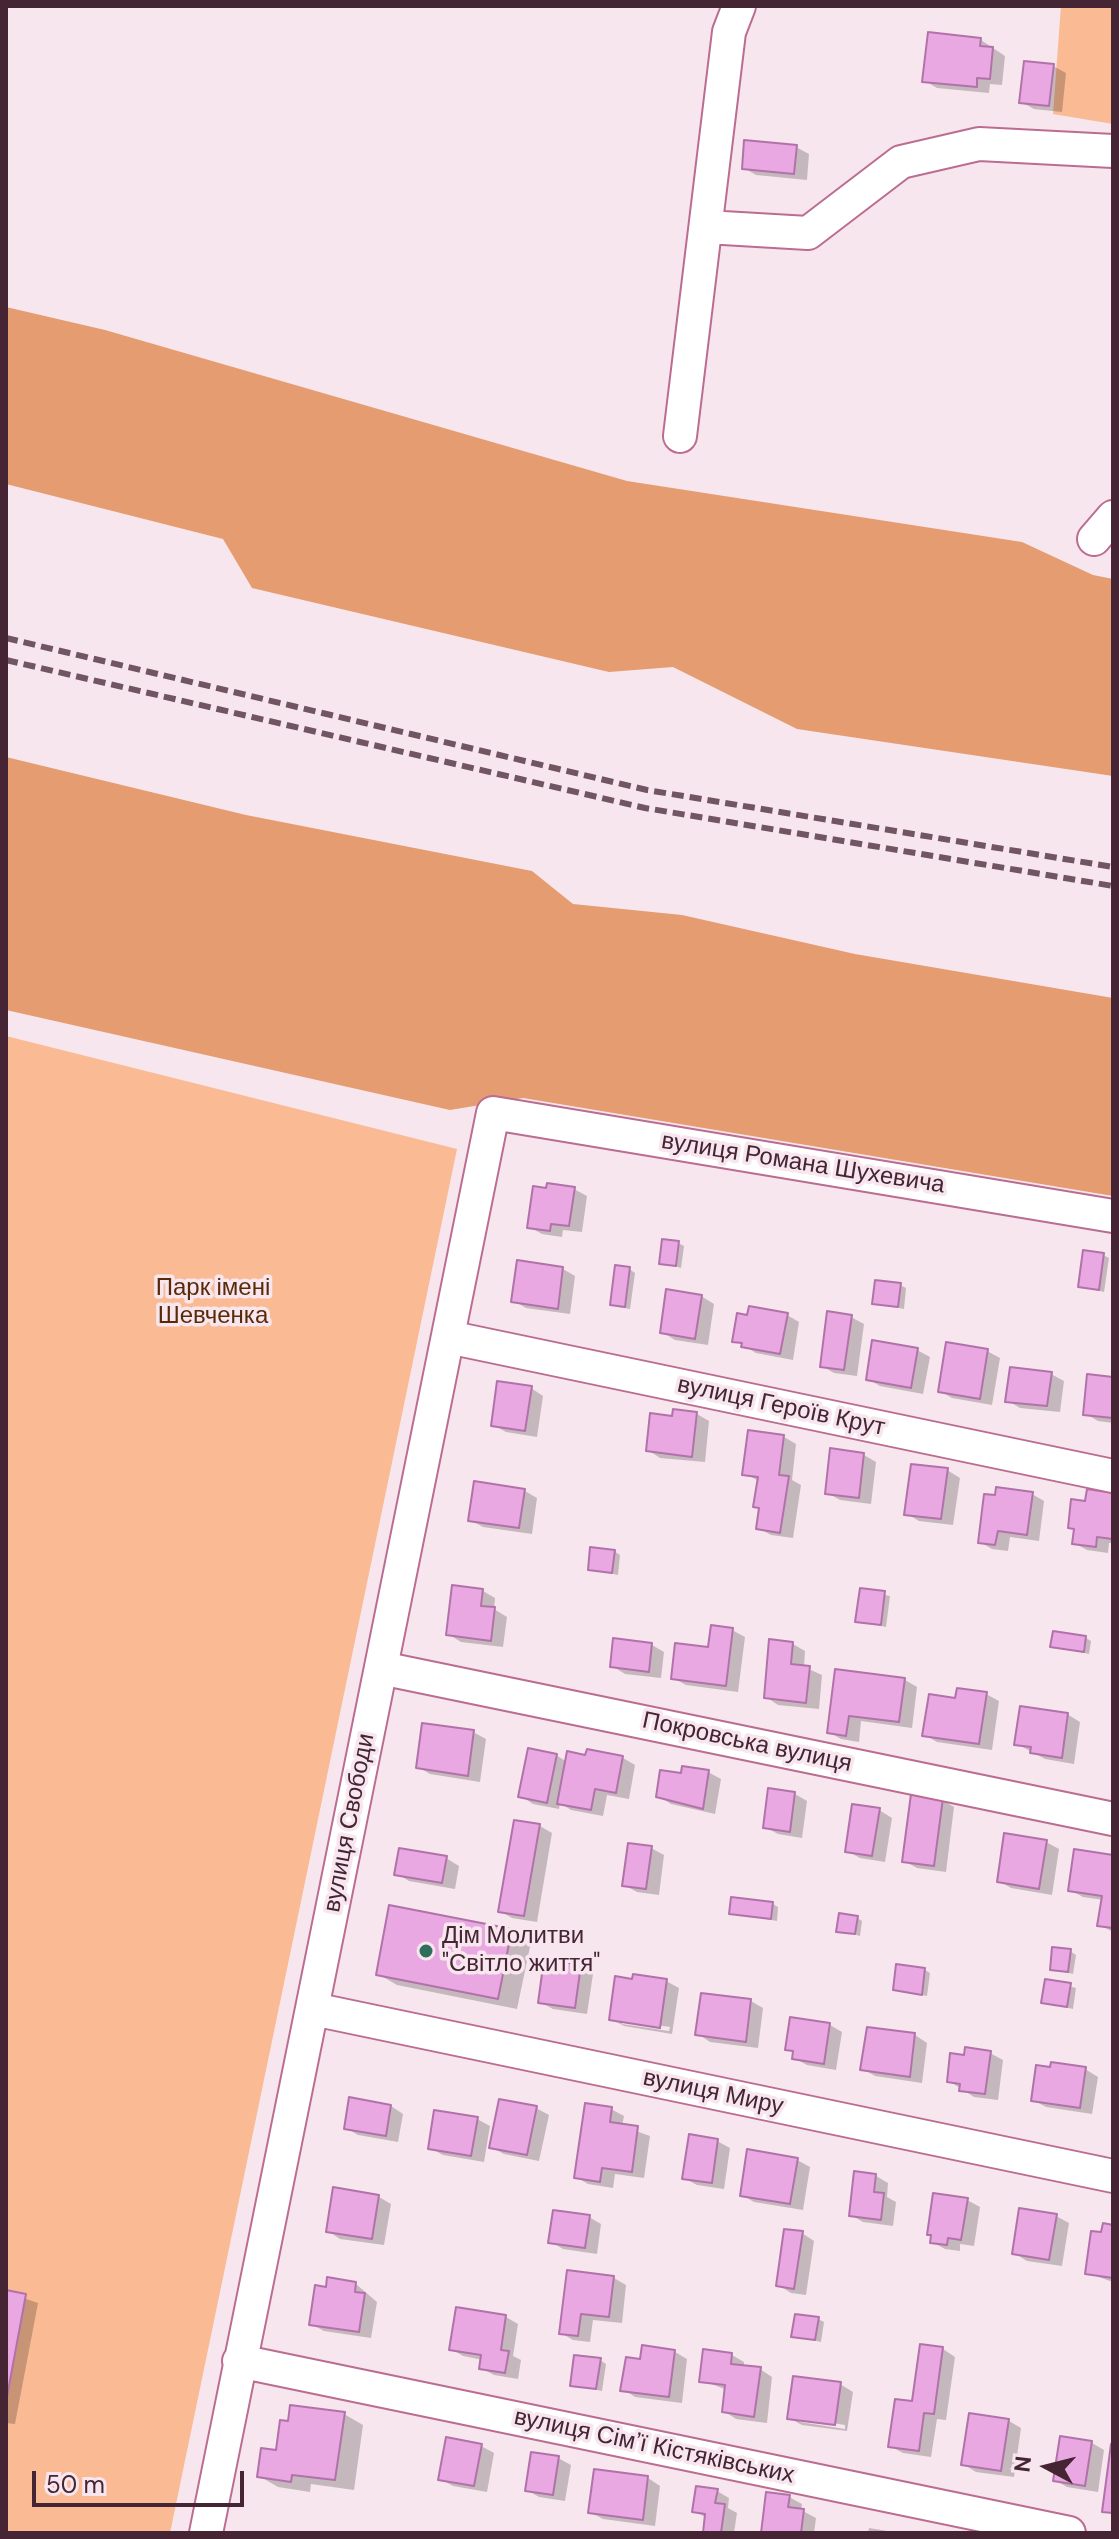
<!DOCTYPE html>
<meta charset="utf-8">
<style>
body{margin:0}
#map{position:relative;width:1119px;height:2539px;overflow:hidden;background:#f7e6ed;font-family:"DM Sans",sans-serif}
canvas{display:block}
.frame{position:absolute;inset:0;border:8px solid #452534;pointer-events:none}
.north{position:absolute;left:1007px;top:2427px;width:80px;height:80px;-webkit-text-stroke:6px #f7e6ed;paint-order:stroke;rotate:277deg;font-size:22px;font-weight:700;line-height:32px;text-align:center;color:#452534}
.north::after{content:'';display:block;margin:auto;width:28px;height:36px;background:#452534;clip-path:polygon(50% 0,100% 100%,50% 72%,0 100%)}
.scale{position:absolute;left:32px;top:2471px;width:212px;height:36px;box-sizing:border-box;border:4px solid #452534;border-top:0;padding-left:10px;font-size:24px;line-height:28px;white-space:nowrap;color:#452534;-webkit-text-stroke:6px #f7e6ed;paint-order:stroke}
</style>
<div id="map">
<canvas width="1119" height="2539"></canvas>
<div class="frame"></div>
<div class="north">N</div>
<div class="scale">50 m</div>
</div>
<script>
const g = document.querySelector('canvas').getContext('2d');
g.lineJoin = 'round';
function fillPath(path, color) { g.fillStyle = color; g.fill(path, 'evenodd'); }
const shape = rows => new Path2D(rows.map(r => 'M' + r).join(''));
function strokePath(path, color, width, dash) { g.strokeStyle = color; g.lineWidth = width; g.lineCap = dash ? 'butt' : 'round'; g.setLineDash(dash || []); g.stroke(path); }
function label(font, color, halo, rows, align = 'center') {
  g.font = font + ' "DM Sans",sans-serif'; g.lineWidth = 7; g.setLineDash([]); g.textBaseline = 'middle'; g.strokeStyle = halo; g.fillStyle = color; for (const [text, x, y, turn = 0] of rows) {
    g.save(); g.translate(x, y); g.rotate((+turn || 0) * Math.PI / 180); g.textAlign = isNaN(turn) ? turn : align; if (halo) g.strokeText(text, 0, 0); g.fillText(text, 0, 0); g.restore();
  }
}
fillPath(shape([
 [1061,6,1113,6,1113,124,1053,114],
 [6,1036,457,1149,170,2533,6,2533]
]), '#faba94');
fillPath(shape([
 [6,307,105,330,627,481,1022,542,1093,575,1113,579,1113,776,797,729,673,667,609,672,252,588,223,539,6,484],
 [6,757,246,815,532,871,573,904,682,915,855,954,1113,998,1113,1196,523,1098,450,1110,6,1010]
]), '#e69c71');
fillPath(shape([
 [981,40,1005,56,1002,85,990,84,989,93,937,88,925,81],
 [1053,66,1066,73,1062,112,1034,109,1021,102],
 [796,147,809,154,807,180,756,175,744,168],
 [574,1189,587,1196,582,1232,563,1230,562,1237,542,1234,529,1227,548,1190],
 [678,1243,684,1246,681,1268,661,1262],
 [1103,1255,1109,1258,1104,1292,1080,1286],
 [563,1269,575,1276,570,1314,526,1308,514,1301],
 [629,1269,635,1273,630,1309,618,1307,612,1304],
 [900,1285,906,1288,904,1309,874,1303],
 [701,1296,714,1304,708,1345,675,1340,662,1332],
 [787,1315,799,1322,793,1360,756,1353,734,1340],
 [851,1317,864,1324,857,1376,834,1373,822,1366],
 [917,1350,930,1357,923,1394,880,1386,868,1379],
 [987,1351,1000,1358,992,1405,952,1398,940,1391],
 [1051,1374,1064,1381,1060,1412,1020,1408,1008,1401],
 [1113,1379,1113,1423,1098,1421,1086,1414],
 [531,1388,543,1396,537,1437,506,1432,493,1425],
 [697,1414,709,1421,705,1462,660,1458,648,1450],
 [750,1432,784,1437,796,1444,792,1480,801,1485,793,1538,771,1535,758,1528,761,1509,755,1506,759,1481,745,1474],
 [864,1455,876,1462,871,1504,840,1500,827,1493],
 [947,1470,960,1478,953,1525,919,1521,907,1514],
 [525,1491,537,1498,532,1534,483,1527,470,1520],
 [1088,1491,1113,1495,1113,1543,1109,1543,1108,1553,1087,1550,1074,1543,1076,1531,1070,1527,1087,1503],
 [1032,1494,1044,1501,1039,1541,1010,1537,1008,1551,992,1549,980,1542,997,1498],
 [614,1551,620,1555,618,1575,590,1569],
 [862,1590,890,1596,886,1627,858,1621],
 [483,1591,495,1598,494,1609,507,1617,503,1647,461,1642,448,1634],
 [732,1630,745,1637,738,1692,686,1685,673,1678],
 [1086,1638,1091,1641,1089,1654,1052,1646],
 [793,1644,805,1651,804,1667,822,1675,819,1709,778,1705,766,1697],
 [652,1645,664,1652,661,1678,625,1674,612,1666],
 [837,1671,905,1680,917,1687,912,1728,861,1721,859,1742,841,1739,829,1732],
 [986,1694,999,1701,992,1750,937,1742,925,1735,957,1700],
 [1067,1714,1080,1722,1074,1764,1045,1759,1017,1744],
 [473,1732,486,1739,480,1782,430,1774,418,1767],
 [588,1751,623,1758,635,1765,629,1799,607,1795,603,1816,571,1810,560,1803,559,1809,533,1804,521,1796,556,1755,567,1762,587,1758],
 [708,1772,721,1779,715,1814,671,1804,658,1796,683,1776],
 [770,1791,795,1794,807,1801,802,1838,778,1834,765,1827],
 [942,1800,954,1807,946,1872,917,1868,904,1861],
 [879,1810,892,1818,885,1862,860,1858,847,1851],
 [540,1826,552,1833,537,1922,512,1918,500,1911],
 [1046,1842,1059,1849,1052,1895,1011,1888,999,1881],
 [651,1848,664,1855,659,1895,637,1892,624,1885],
 [1113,1857,1113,1932,1100,1925,1103,1900,1083,1897,1070,1890],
 [446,1858,459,1866,455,1889,409,1881,397,1874],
 [773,1904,778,1907,777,1921,731,1913],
 [857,1918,862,1921,860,1936,838,1930],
 [511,1931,531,1942,517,2009,397,1985,378,1974],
 [1070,1951,1076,1955,1073,1974,1052,1969],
 [580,1967,593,1974,587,2014,553,2009,540,2002],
 [925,1970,930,1973,927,1996,895,1989],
 [666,1981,679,1988,672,2034,624,2026,611,2019],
 [622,2020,670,2027,669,2031,622,2024],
 [1047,1981,1076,1988,1073,2009,1043,2002],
 [703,1995,751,2001,763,2008,758,2048,710,2042,698,2034],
 [792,2019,830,2025,842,2032,836,2070,807,2065,794,2058,795,2053,787,2049],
 [868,2029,915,2035,927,2043,922,2083,875,2076,863,2069],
 [990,2053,1003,2060,998,2100,974,2097,949,2081,966,2057],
 [1085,2069,1098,2077,1092,2114,1046,2107,1033,2100],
 [391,2106,403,2114,398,2142,358,2135,346,2128],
 [536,2108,549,2115,539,2161,504,2154,491,2147],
 [611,2109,624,2116,622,2126,650,2136,644,2178,615,2174,613,2188,588,2184,576,2177],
 [477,2119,490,2126,484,2162,443,2155,430,2148],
 [717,2141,730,2148,724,2189,697,2185,684,2178],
 [797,2160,810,2167,803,2210,754,2202,742,2195],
 [876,2176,888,2183,887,2197,896,2202,893,2226,863,2222,851,2215],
 [379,2197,391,2204,384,2245,340,2239,328,2231],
 [967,2200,980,2207,974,2246,960,2244,960,2251,945,2249,932,2242,929,2234],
 [1056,2216,1069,2223,1062,2266,1027,2261,1014,2253],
 [589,2217,601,2224,597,2254,563,2249,551,2242],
 [1113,2227,1113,2282,1087,2273,1103,2235],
 [802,2233,814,2241,806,2295,791,2293,778,2285],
 [569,2272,614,2278,626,2285,622,2323,593,2320,590,2342,573,2340,561,2333],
 [356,2284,377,2302,371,2338,324,2331,311,2324,327,2289],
 [6,2292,38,2303,15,2424,6,2423],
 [506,2317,518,2324,513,2356,521,2360,518,2379,494,2375,481,2368,483,2360,463,2356,451,2349],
 [818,2319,824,2322,821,2342,794,2336],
 [643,2348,675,2352,687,2359,682,2403,635,2397,623,2389,641,2361],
 [943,2349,955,2357,946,2420,937,2419,931,2457,903,2453,890,2446],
 [732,2355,744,2362,744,2367,760,2369,772,2377,767,2423,736,2419,724,2411,727,2390,701,2380],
 [600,2360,606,2364,602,2391,572,2385],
 [840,2384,853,2392,847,2431,802,2425,789,2418],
 [800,2418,845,2425,845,2429,800,2422],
 [344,2414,363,2425,354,2490,311,2484,310,2492,278,2487,259,2476,277,2452],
 [1009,2421,1021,2428,1014,2477,976,2472,963,2464],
 [1061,2438,1092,2443,1104,2450,1098,2492,1067,2487,1055,2480],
 [481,2446,494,2453,487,2492,453,2486,440,2479],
 [558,2458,571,2465,565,2501,539,2497,527,2490],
 [595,2472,648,2478,660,2486,655,2526,603,2519,590,2512],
 [717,2491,729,2498,728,2508,737,2513,734,2533,705,2533,707,2518,694,2511],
 [789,2497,802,2504,801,2510,816,2518,814,2533,763,2533],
 [869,2528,894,2532,897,2533,868,2533]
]), '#0003');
const building = shape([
 [928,32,981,38,980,46,993,47,990,79,977,78,977,87,922,82,928,32],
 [1024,61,1054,64,1049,106,1019,103,1024,61],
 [744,140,797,145,794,174,742,169,744,140],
 [547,1183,575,1187,569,1226,551,1224,550,1231,527,1228,533,1186,546,1188,547,1183],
 [662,1239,679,1241,676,1266,659,1264,662,1239],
 [1083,1250,1104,1253,1099,1290,1078,1287,1083,1250],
 [517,1260,563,1267,558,1309,511,1302,517,1260],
 [615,1265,630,1267,625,1307,610,1305,615,1265],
 [875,1280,901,1283,898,1307,872,1304,875,1280],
 [666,1289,702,1295,695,1339,660,1333,666,1289],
 [749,1306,788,1313,780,1354,741,1347,742,1343,732,1342,737,1313,747,1315,749,1306],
 [827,1311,852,1315,844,1370,820,1367,827,1311],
 [872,1340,918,1348,911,1388,866,1380,872,1340],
 [946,1342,988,1349,980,1399,938,1392,946,1342],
 [1010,1367,1052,1372,1047,1406,1005,1402,1010,1367],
 [1087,1374,1113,1377,1113,1418,1083,1415,1087,1374],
 [497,1381,532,1386,525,1431,491,1426,497,1381],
 [673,1409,697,1412,692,1457,646,1451,650,1413,672,1416,673,1409],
 [748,1430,784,1435,779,1475,789,1476,780,1533,756,1529,759,1508,753,1507,758,1477,742,1475,748,1430],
 [830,1448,864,1453,859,1498,825,1494,830,1448],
 [911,1464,948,1468,941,1519,904,1515,911,1464],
 [474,1481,525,1489,519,1528,468,1521,474,1481],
 [996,1487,1033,1492,1027,1535,998,1531,995,1545,978,1543,984,1494,995,1495,996,1487],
 [1087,1489,1113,1493,1112,1539,1097,1537,1096,1547,1072,1544,1074,1529,1068,1528,1071,1499,1085,1501,1087,1489],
 [590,1547,615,1550,612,1573,588,1570,590,1547],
 [452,1585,483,1589,481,1606,495,1607,491,1641,446,1635,452,1585],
 [860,1588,885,1591,881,1625,855,1622,860,1588],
 [711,1625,733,1628,726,1686,671,1679,675,1643,708,1647,711,1625],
 [1053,1631,1086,1636,1084,1652,1050,1647,1053,1631],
 [613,1638,652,1643,649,1672,610,1667,613,1638],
 [769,1639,793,1642,791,1664,810,1666,806,1703,764,1698,769,1639],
 [835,1669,905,1678,899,1722,849,1716,846,1736,827,1733,835,1669],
 [957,1688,987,1692,979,1744,922,1736,929,1694,955,1698,957,1688],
 [1020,1706,1068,1713,1062,1758,1030,1753,1031,1747,1014,1745,1020,1706],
 [422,1723,474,1730,468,1776,416,1768,422,1723],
 [528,1748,557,1754,547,1803,518,1797,528,1748],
 [587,1749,623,1756,616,1793,595,1789,591,1810,557,1804,567,1751,585,1755,587,1749],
 [682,1766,709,1770,703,1809,656,1797,660,1770,681,1773,682,1766],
 [768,1788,795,1792,790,1832,763,1828,768,1788],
 [911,1794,943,1798,934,1866,902,1862,911,1794],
 [852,1804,880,1808,872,1856,845,1852,852,1804],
 [514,1820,540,1824,524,1916,498,1912,514,1820],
 [1004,1833,1047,1840,1039,1889,997,1882,1004,1833],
 [628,1843,652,1846,646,1889,622,1886,628,1843],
 [399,1848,447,1856,442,1883,394,1875,399,1848],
 [1074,1849,1113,1855,1113,1928,1097,1926,1102,1896,1068,1891,1074,1849],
 [731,1897,773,1902,771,1919,729,1914,731,1897],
 [389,1905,512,1929,498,1999,376,1975,389,1905],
 [839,1913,858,1916,855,1934,836,1932,839,1913],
 [1052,1947,1071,1949,1068,1972,1050,1970,1052,1947],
 [544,1959,581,1965,575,2008,538,2003,544,1959],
 [896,1964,925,1968,922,1995,893,1990,896,1964],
 [633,1974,667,1979,660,2028,609,2020,615,1976,632,1979,633,1974],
 [1045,1979,1071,1983,1067,2007,1041,2003,1045,1979],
 [701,1993,751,1999,746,2042,695,2035,701,1993],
 [790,2017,830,2023,824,2064,792,2059,793,2051,785,2050,790,2017],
 [867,2027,915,2033,910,2077,860,2070,867,2027],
 [965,2047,991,2051,985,2094,959,2091,960,2084,947,2082,950,2053,964,2055,965,2047],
 [1051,2062,1086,2067,1080,2108,1031,2101,1036,2065,1050,2067,1051,2062],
 [349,2097,391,2105,386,2136,344,2129,349,2097],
 [499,2099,537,2106,527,2155,489,2148,499,2099],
 [585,2103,612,2107,610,2122,638,2126,632,2172,602,2168,600,2182,574,2178,585,2103],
 [434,2110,478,2117,471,2156,428,2149,434,2110],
 [689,2134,718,2139,712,2183,682,2179,689,2134],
 [747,2149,798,2158,790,2204,740,2196,747,2149],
 [854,2171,876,2174,874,2192,884,2193,881,2220,849,2216,854,2171],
 [333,2187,379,2195,372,2239,326,2232,333,2187],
 [933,2193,968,2198,961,2240,948,2238,947,2245,930,2243,931,2235,927,2235,933,2193],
 [1019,2208,1057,2214,1049,2260,1012,2254,1019,2208],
 [553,2210,590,2215,585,2248,548,2243,553,2210],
 [1103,2223,1113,2225,1113,2278,1085,2274,1091,2231,1101,2232,1103,2223],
 [784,2229,803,2231,794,2289,776,2286,784,2229],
 [567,2270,614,2276,609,2317,581,2314,578,2336,559,2334,567,2270],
 [327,2277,356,2282,355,2292,365,2293,359,2332,309,2325,315,2285,326,2287,327,2277],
 [6,2290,26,2294,6,2402,6,2290],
 [456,2307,506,2315,501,2350,509,2351,505,2373,479,2369,481,2355,449,2350,456,2307],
 [795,2314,819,2317,815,2340,791,2337,795,2314],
 [920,2344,943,2347,934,2414,924,2413,919,2451,888,2447,895,2399,912,2401,920,2344],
 [642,2345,675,2350,669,2397,620,2391,626,2357,640,2359,642,2345],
 [703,2349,732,2353,731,2364,761,2367,754,2417,722,2412,725,2385,699,2382,703,2349],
 [574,2355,601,2358,596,2389,570,2386,574,2355],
 [793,2376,841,2382,835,2425,787,2419,793,2376],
 [290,2405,345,2412,335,2480,292,2475,291,2482,257,2477,261,2448,276,2450,280,2420,288,2421,290,2405],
 [969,2413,1009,2419,1001,2471,961,2465,969,2413],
 [1060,2436,1092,2441,1085,2486,1053,2481,1060,2436],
 [446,2437,482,2444,474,2486,438,2480,446,2437],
 [1111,2444,1113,2444,1113,2513,1102,2512,1111,2444],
 [531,2452,559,2456,553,2495,525,2491,531,2452],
 [594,2469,648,2476,643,2520,588,2513,594,2469],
 [696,2486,718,2489,715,2503,725,2504,721,2533,703,2533,705,2514,692,2512,696,2486],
 [766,2492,790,2495,788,2507,804,2509,801,2533,761,2533,766,2492]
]);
fillPath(building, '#eaa8e2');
strokePath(building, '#b172a9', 2);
const minor = shape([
 [706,227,808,233,901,162,979,144,1113,151],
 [680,436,729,32,739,6],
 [1094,539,1113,517],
 [448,1337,1113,1476],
 [381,1668,1113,1819],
 [313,2009,1113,2176],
 [239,2361,1069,2533],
 [206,2533,493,1113,1113,1216]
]);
strokePath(minor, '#bb6d91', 36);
strokePath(minor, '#fff', 32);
strokePath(shape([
 [6,638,647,790,1113,867],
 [6,660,645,808,1113,886]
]), '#715562', 6, [12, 6]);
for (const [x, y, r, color] of [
 [426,1951,8,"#2f6e5c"]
]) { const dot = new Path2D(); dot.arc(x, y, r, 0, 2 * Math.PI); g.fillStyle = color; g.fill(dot); strokePath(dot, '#f7e6ed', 3); }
label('24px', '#452534', '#f7e6ed', [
 ["вулиця Романа Шухевича",803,1164,9],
 ["вулиця Героїв Крут",781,1407,12],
 ["Покровська вулиця",747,1743,12],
 ["вулиця Свободи",350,1823,-79],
 ["вулиця Миру",713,2093,12],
 ["вулиця Сімʼї Кістяківських",654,2447,12]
]);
label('24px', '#592a08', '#f7e6ed', [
 ["Парк імені",213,1289],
 ["Шевченка",213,1317]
]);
label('24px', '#452534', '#f7e6ed', [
 ["Дім Молитви",442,1937],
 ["\"Світло життя\"",442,1965]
], 'left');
</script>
